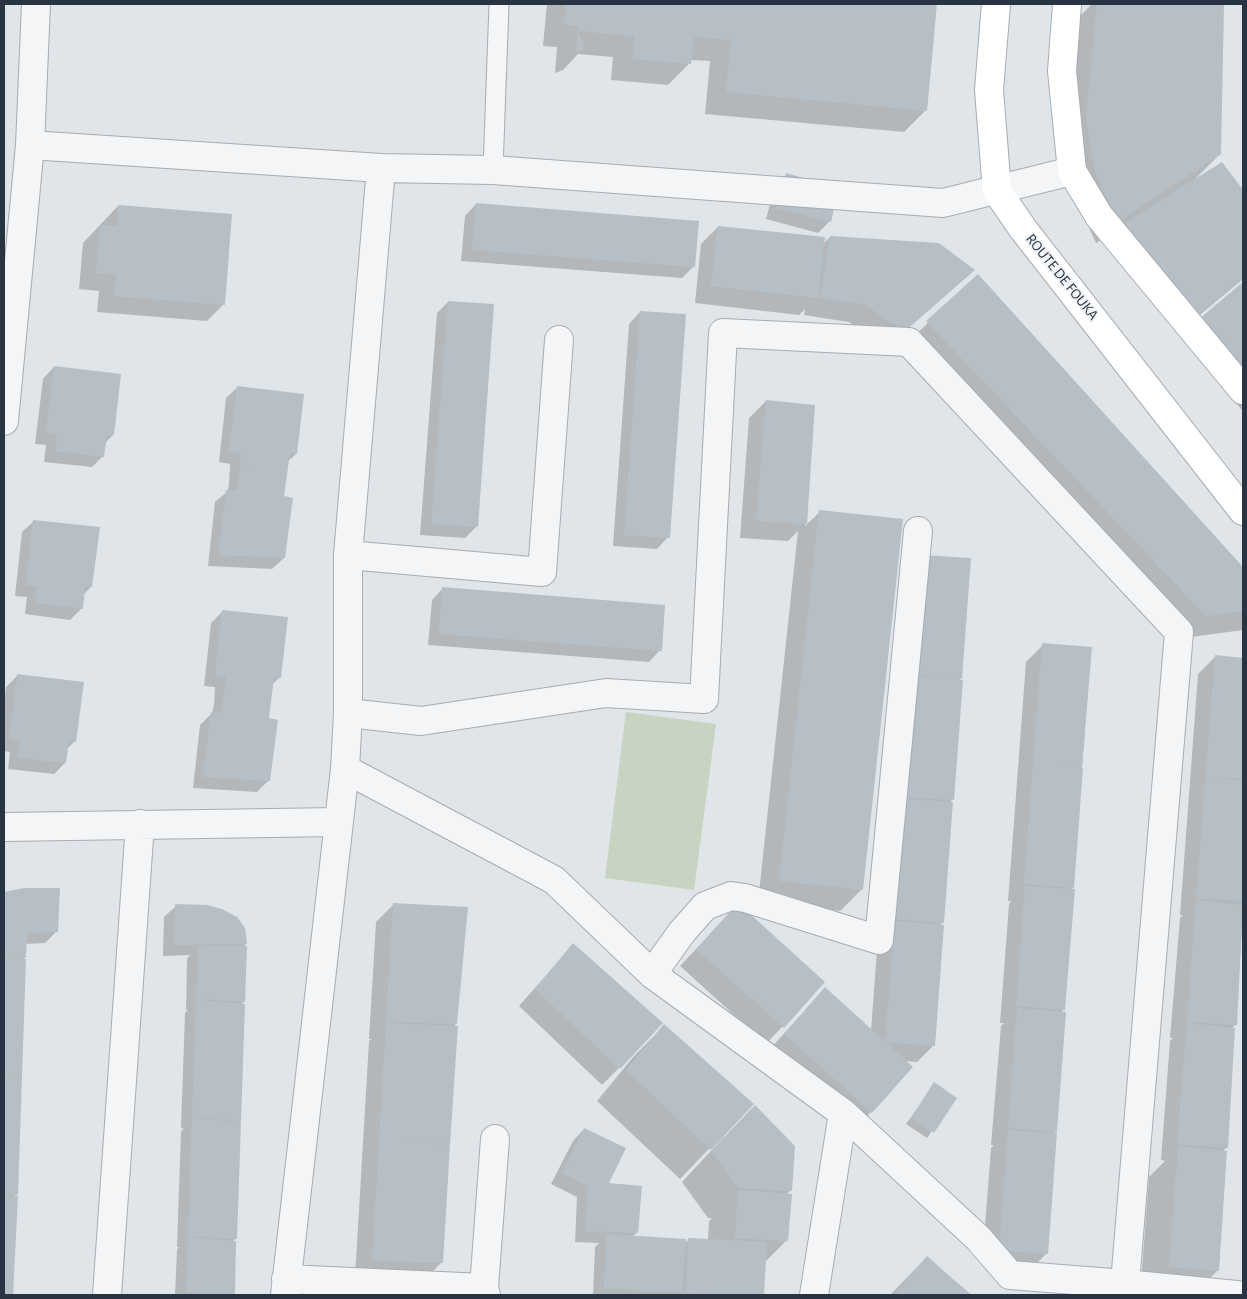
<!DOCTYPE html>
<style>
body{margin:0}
#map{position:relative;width:1247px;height:1299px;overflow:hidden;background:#e0e5e9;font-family:"Alegreya Sans",sans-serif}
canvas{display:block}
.frame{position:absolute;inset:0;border:5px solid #283441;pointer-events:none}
</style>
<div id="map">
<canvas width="1247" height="1299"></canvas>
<div class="frame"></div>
</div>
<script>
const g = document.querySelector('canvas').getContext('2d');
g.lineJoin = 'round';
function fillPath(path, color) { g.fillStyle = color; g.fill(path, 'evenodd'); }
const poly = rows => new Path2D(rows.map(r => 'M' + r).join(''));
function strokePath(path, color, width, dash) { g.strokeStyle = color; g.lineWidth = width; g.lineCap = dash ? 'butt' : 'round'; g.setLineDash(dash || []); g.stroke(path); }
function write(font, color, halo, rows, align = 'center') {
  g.font = font + ' "Alegreya Sans",sans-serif'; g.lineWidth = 4; g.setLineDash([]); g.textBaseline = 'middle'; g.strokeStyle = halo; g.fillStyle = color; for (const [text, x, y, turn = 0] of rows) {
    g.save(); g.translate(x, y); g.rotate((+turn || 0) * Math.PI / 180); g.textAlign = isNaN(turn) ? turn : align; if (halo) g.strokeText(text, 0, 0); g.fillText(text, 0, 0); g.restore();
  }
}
fillPath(poly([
 [626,712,716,724,694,890,605,878]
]), '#c8d3c1');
fillPath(poly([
 [547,4,935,4,926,110,904,132,705,114,710,61,691,60,690,63,668,85,611,80,613,57,578,54,563,70,555,73,557,47,543,46],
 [1092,4,1185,4,1223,6,1220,154,1194,180,1222,163,1243,192,1243,279,1178,333,1119,228,1096,243,1073,192,1076,20],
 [786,175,830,221,818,233,766,219,775,186],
 [476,204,693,267,682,278,461,261,465,216],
 [118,206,224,304,207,321,97,312,99,291,79,289,83,243],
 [718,227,822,245,830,237,973,270,886,348,849,322,804,315,805,309,799,315,695,303,701,244],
 [978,275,1243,569,1243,630,1184,638,906,344],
 [1243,283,1243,409,1242,410,1182,338],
 [448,302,476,527,465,538,420,535,437,313],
 [640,312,668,537,657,549,613,546,629,324],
 [54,367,113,435,105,443,103,456,92,467,44,462,46,445,35,444,43,379],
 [238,387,296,454,287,462,283,497,284,558,272,569,208,566,215,502,228,491,229,482,230,464,219,462,226,398],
 [766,401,813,406,805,526,820,512,862,889,840,911,758,902,798,531,788,541,740,538,749,418],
 [34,521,91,587,83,595,82,608,70,620,25,614,27,597,15,596,22,532],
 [905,573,961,678,958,681,952,800,949,803,943,922,939,926,934,1045,917,1062,905,1061,871,1112,854,1129,768,1051,825,989,871,1031],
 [443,588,660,650,649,662,428,645,432,600],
 [223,611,280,677,272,685,268,719,269,780,257,792,193,788,200,725,212,713,214,705,215,687,204,686,211,623],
 [1043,645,1091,648,1073,887,1070,890,1064,1009,1061,1013,1056,1131,1053,1134,1047,1253,1030,1270,982,1266,991,1148,994,1145,991,1145,1001,1026,1004,1023,1000,1023,1009,904,1011,901,1008,901,1026,662],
 [1215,657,1243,660,1243,903,1240,906,1243,907,1236,1024,1231,1029,1227,1147,1222,1152,1218,1270,1193,1295,1140,1295,1149,1177,1165,1161,1161,1160,1170,1041,1173,1038,1170,1038,1180,918,1183,915,1180,915,1198,674],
 [17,676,75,741,67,749,65,763,54,774,8,769,10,752,4,751,4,705,6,687],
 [24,890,57,931,45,943,25,944,25,957,22,960,12,1295,4,1295,4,893],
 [393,905,456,1024,453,1027,457,1027,442,1262,425,1279,355,1277,369,1041,372,1039,369,1039,376,922],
 [738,905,823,983,766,1044,680,966],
 [176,906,246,944,242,948,244,1001,241,1005,244,1005,235,1239,232,1242,235,1242,234,1295,175,1295,177,1250,179,1247,177,1247,181,1131,184,1129,181,1128,185,1013,188,1010,186,1010,187,959,190,955,163,956,164,917],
 [573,945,619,1068,602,1085,519,1006],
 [664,1026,752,1104,680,1179,597,1101,634,1056],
 [935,1084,955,1098,927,1138,906,1124],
 [584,1129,607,1184,637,1232,632,1237,684,1244,689,1239,708,1240,709,1221,712,1218,708,1218,682,1182,725,1136,790,1191,787,1194,787,1240,765,1262,763,1295,593,1295,595,1247,599,1243,575,1242,577,1197,551,1184,573,1141],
 [927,1257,970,1295,890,1295]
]), '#0003');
fillPath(poly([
 [566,4,937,4,927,111,726,92,731,40,694,37,691,64,632,59,635,36,578,31,586,48,576,52,579,26,564,25],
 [1097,4,1224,5,1221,154,1118,222,1094,170,1086,116],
 [1222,162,1243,190,1243,277,1195,317,1122,225],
 [786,173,839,188,831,222,776,208],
 [476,203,699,221,695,267,472,250],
 [118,205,232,214,225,305,114,296,116,274,96,273,100,225,117,226],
 [718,226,825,237,818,298,711,286],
 [830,236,939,243,975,270,904,332,866,305,820,298],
 [978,274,1243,567,1243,611,1206,616,926,321],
 [1243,282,1243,375,1198,320],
 [448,301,494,304,478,527,431,524],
 [640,311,686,314,670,538,624,535],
 [54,366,121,374,114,435,107,435,104,457,55,451,57,434,46,433],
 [237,386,304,394,297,454,290,453,284,496,293,498,285,558,218,555,226,490,237,490,240,471,252,472,239,470,241,453,229,451],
 [766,400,815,405,807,524,756,521],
 [819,510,903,519,863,890,779,881],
 [33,520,100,527,92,587,85,587,83,609,36,603,37,586,26,585],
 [922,555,971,558,962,679,913,675],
 [442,587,665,605,662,651,439,634],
 [222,610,288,617,281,678,274,677,269,718,278,720,270,781,203,777,211,712,222,713,224,693,226,676,215,675],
 [1042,643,1092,647,1082,767,1059,766,1083,768,1074,888,1024,884],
 [1215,655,1243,658,1243,779,1211,777,1243,781,1243,901,1196,898],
 [17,674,84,682,76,742,69,741,66,763,18,758,20,740,9,739],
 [913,676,963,680,954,800,904,797],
 [904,799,953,802,944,923,894,919],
 [1025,886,1075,889,1065,1010,1016,1006],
 [24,888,60,888,58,932,27,933,26,958,4,957,4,892],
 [1196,900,1243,905,1237,1025,1187,1022],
 [393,903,468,907,457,1024,386,1022],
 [738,903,825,982,784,1028,696,949],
 [175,904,207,905,222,909,237,917,245,928,247,944,174,945],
 [895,921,944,925,935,1046,885,1042],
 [573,943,663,1023,620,1069,535,989],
 [198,946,247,946,245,1002,196,999],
 [4,958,26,959,18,1195,4,1194,4,1076,18,1076,4,1075],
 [825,987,913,1067,872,1113,784,1034],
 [196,1000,245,1004,241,1121,192,1117],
 [1017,1008,1066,1012,1057,1132,1008,1128],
 [386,1023,458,1026,450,1144,394,1142,450,1145,443,1263,372,1261],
 [1187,1023,1235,1028,1228,1148,1177,1144],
 [664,1024,754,1104,711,1150,626,1070],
 [934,1082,957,1098,934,1133,911,1118],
 [755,1105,795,1146,792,1191,738,1188,711,1151],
 [192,1118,241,1122,237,1239,188,1236],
 [584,1128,626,1148,609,1183,642,1186,638,1233,585,1231,588,1186,562,1173],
 [1008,1130,1057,1133,1048,1254,999,1250],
 [1178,1146,1227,1151,1219,1271,1169,1267],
 [738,1190,792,1194,788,1241,735,1238],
 [4,1195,18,1196,13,1295,4,1295],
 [606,1234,686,1239,682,1292,604,1289],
 [188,1237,236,1241,235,1295,186,1293],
 [688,1238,767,1242,764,1295,686,1293],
 [927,1256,954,1280,972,1295,894,1295]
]), '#b7bfc6');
const lane = poly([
 [493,170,499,4]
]);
const street = poly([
 [30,145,381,168,493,170,943,203,1072,171],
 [4,421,30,145,36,4],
 [348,555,542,572,559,340],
 [348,713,421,721,606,693,704,699,723,333,909,342,1179,632,1124,1295],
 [345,769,554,880,652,974,843,1113,978,1238,1010,1275,1125,1284,1237,1295],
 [4,827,338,822],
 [652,974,682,932,705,906,731,896,745,898,879,940,918,531],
 [286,1279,484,1288,486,1295],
 [484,1288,495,1139],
 [107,1295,140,824],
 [285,1295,345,769,348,713,348,555,381,168],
 [814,1295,843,1113]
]);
const secondary = poly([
 [996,4,989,90,997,191,1023,229,1243,511],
 [1067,4,1062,71,1072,171,1099,216,1243,390]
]);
strokePath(lane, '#a5acb3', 21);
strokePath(street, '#a5acb3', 30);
strokePath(secondary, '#a5acb3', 30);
strokePath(lane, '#f3f5f7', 19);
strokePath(street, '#f3f5f7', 28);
strokePath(secondary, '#fff', 28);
write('15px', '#283441', '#eff3f7', [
 ["ROUTE DE FOUKA",1062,277,51]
]);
</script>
